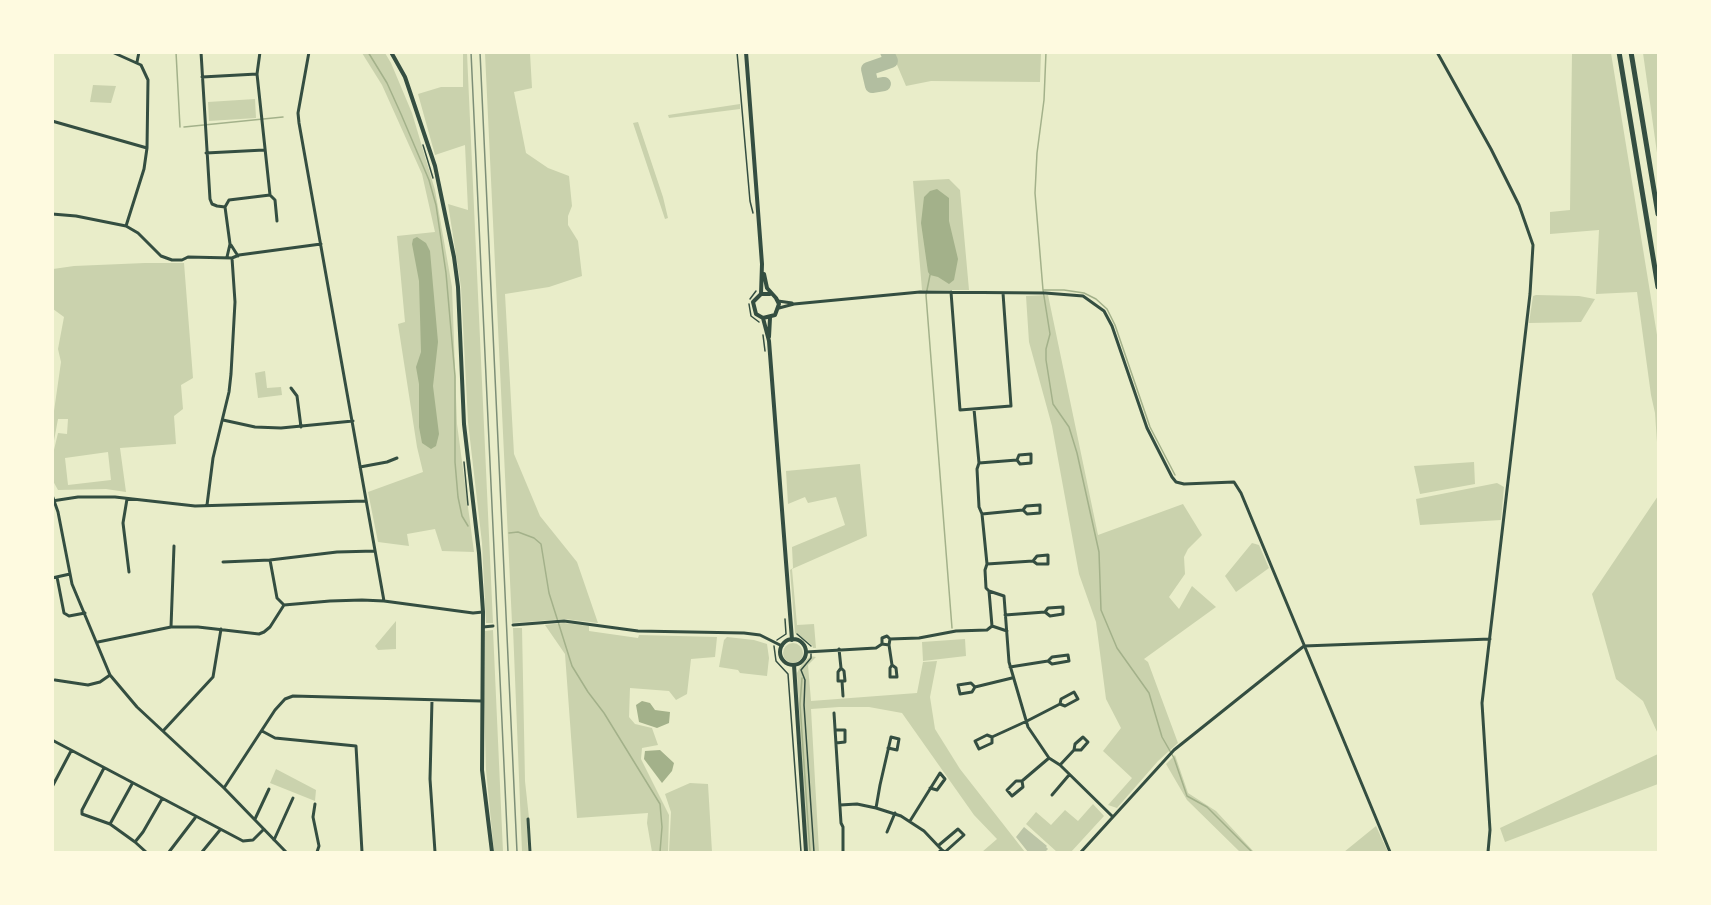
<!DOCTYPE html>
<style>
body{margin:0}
#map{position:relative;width:1711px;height:905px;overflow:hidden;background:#e9edc9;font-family:Manrope,sans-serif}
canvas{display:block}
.frame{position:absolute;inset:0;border:54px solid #fefae0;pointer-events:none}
</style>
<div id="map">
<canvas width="1711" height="905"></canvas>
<div class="frame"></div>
</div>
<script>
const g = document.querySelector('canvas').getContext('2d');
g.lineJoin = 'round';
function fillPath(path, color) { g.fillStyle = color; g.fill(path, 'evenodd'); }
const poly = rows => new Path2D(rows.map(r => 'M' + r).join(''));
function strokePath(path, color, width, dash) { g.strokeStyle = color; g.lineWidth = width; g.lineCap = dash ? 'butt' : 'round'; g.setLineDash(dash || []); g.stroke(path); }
fillPath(poly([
 [362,53,385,53,391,63,412,113,435,190,452,287,457,424,474,552,442,551,435,529,407,534,409,546,378,542,368,492,423,472,417,447,398,324,405,322,397,236,435,232,422,174,382,85],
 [463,53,467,53,469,98,493,623,486,623,482,543,468,422,461,287,448,204,468,210,465,145,435,155,418,94,441,87,463,87],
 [485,53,530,53,532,88,514,92,526,153,548,168,569,176,572,206,568,216,568,225,578,241,582,276,549,287,505,294,514,454,540,516,577,562,598,623,565,619,512,623],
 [892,53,1041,53,1040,82,931,81,906,86],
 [1572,53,1611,53,1658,341,1658,457,1655,413,1651,395,1637,292,1596,294,1599,230,1550,234,1550,212,1570,210],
 [1643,53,1658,53,1658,160],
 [93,85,116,86,111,103,90,102],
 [255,99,256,118,209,121,208,102],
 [740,104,740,109,669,118,668,115],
 [638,122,663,197,668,218,665,219,633,123],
 [949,179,960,190,969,290,922,290,913,181],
 [145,263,184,263,193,378,181,385,183,409,174,416,176,444,120,448,126,492,106,489,58,490,53,481,53,454,58,433,67,434,68,419,58,419,53,446,53,418,61,362,58,349,64,317,53,309,53,269,74,266],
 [108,452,111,480,68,485,65,458],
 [1048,295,1098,535,1183,504,1202,535,1188,549,1184,557,1185,574,1169,597,1179,609,1192,586,1216,607,1144,659,1148,662,1178,743,1158,761,1117,808,1108,805,1132,778,1103,751,1121,728,1106,699,1096,622,1079,574,1052,426,1029,342,1026,296],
 [1536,295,1579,296,1595,299,1581,322,1529,323,1533,296],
 [265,371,267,388,281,387,282,395,258,398,255,373],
 [1474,462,1475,484,1420,494,1414,466],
 [860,464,867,536,792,569,797,625,814,624,816,648,813,648,812,645,795,633,790,570,793,568,792,547,845,525,836,497,808,503,805,497,788,504,786,471],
 [1497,483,1504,487,1501,520,1420,525,1416,499],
 [1658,496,1658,734,1643,701,1616,679,1592,594],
 [1252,543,1259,545,1269,568,1236,592,1225,576],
 [396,621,396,649,378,650,375,646],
 [564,623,589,626,589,631,638,638,639,635,717,637,715,657,691,659,687,694,676,700,669,691,630,688,629,717,635,724,652,728,658,745,642,748,641,759,669,815,668,852,652,852,647,823,648,813,577,818,565,654,545,625],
 [513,628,522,628,525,781,529,818,527,820,528,852,522,852],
 [493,630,503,852,494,852,486,770,484,701,485,631],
 [727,637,754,640,767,644,769,658,767,676,740,673,738,670,719,667,724,640],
 [965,639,966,656,923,661,922,642],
 '783 653a10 10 0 1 1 20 0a10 10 0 1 1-20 0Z',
 [810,656,816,657,808,665,811,701,917,693,923,662,937,661,930,697,935,729,960,769,1025,852,982,852,997,839,974,815,902,713,869,707,839,707,811,709,819,852,807,852,797,673,800,667],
 [1658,754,1658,784,1505,842,1500,828],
 [1175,755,1188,793,1216,811,1254,852,1240,852,1187,800,1166,764],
 [276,769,316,790,315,801,270,783],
 [690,783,708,784,712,852,669,852,671,812,665,794],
 [1093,804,1104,816,1071,852,1057,852,1026,824,1036,812,1051,825,1065,810,1078,821],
 [1376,826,1388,852,1344,852]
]), '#cad2ad');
fillPath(poly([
 [937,189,949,198,949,221,958,259,954,280,949,284,938,277,930,275,928,272,921,223,924,197,930,191],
 [417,237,426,243,430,251,438,342,433,386,439,434,436,446,431,449,422,443,419,427,419,384,416,367,421,352,419,281,412,244,413,239],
 [642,701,650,703,655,710,670,712,669,723,657,728,639,722,636,705],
 [660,750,674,763,672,771,662,783,644,759,645,751]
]), '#a3b18a');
strokePath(poly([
 [176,52,180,127],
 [368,52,387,83,401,114,429,180,436,205,446,273,455,376,455,462,458,497,462,516,468,526],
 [1046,52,1044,100,1037,153,1035,193,1043,290,1050,334,1046,349,1046,360,1053,404,1069,427,1077,453,1099,552,1101,610,1117,648,1149,693,1162,737,1174,758,1187,796,1207,807,1252,852],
 [184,127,283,117],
 [930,275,926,295,952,628],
 [1044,290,1064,290,1084,293,1096,299,1107,309,1115,325,1150,427,1175,475],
 [509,533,518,532,534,538,541,544,549,593,572,666,588,692,604,713,660,804,662,827,660,852],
 [802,678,800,704,810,852]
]), '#a3b18a', 1.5);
strokePath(poly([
 [884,84,872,86,868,69,891,61,887,52]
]), '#b2bea0', 14);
fillPath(poly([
 [1024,827,1047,846,1046,847,1048,849,1045,852,1028,852,1016,837]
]), '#bcc5a7');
strokePath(poly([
 [737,52,750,201,753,213],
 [423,145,433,178],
 [750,299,756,291],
 [749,304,751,316,759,322],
 [763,335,765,351],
 [464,462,468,505],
 [785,619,786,634],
 [797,634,811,646],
 [777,640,786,634],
 [774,646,776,661,788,674,801,852],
 [811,654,811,658,801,670,805,680,804,705,814,852]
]), '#344e41', 1.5);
strokePath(poly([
 [112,52,141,65,148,80,147,148,144,169,126,226],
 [201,52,210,199,212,204,217,206,225,207],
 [260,52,257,74,270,195],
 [309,52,298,113,299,123,384,601],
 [1437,52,1491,149,1519,205,1533,245,1530,294,1482,703,1490,830,1488,852],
 [137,62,139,52],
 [202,77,257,74],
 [52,121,147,148],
 [206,153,264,150],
 [270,195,275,200,277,221],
 [225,207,230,244,227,257],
 [225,207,229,200,270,195],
 [52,214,76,216,126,226,138,233,161,256,172,260,182,260,188,257,232,258,239,255,321,244],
 [231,245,238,256],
 [951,292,960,410,1011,406,1003,293],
 [778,301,792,303],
 [779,308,794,304,920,292,1045,293,1083,296,1104,311,1112,326,1147,428,1172,477,1176,482,1184,484,1234,482,1241,493,1390,852],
 [291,388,297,396,301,427],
 [974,409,979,463,977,469,979,507,982,514,987,564,985,570,986,588,989,591,992,626],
 [223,420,255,427,281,428,353,421],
 [979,463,1017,460,1019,455,1031,454,1031,463,1020,464,1017,460],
 [360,467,387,462,397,458],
 [52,495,58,512,72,584,110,675,137,707,224,788,286,852],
 [127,499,123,523,129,572],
 [52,501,78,497,115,497,195,506,365,501],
 [207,505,213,458,229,392,231,374,235,302,232,258],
 [982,514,1023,510,1026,506,1040,505,1040,513,1027,514,1023,510],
 [223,562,270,560,337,552,375,551],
 [987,564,1033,561,1037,564,1048,564,1048,555,1037,556,1033,561],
 [57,577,64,613,69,616,85,613],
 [52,578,70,574],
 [989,591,1004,596,1009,662,1028,727,1049,758,1060,765,1113,817],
 [284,605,330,601,362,600,384,601,473,613,483,612],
 [1005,615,1045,612,1048,608,1063,607,1063,614,1050,616,1045,612],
 [513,625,564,621,638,631,744,633,760,635,782,646],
 [171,627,174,546],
 [483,627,493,626],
 [890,639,889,645,882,644,882,638,887,636,890,639,919,638,956,631,987,630,992,626,1007,631],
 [98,642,171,627,198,627,259,634,264,632,270,627,284,605,277,598,270,560],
 [889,645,892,665,890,668,890,677,897,677,896,668,892,665],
 [839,649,841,668,838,672,838,681,842,681,843,696],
 [806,652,876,648,882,644],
 [1010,667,1048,661,1052,657,1068,655,1069,661,1052,664,1048,661],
 [841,668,844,671,845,681,842,681],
 [55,680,88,685,100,682,110,675],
 [975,687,972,692,960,694,958,685,971,683,975,687,1012,678],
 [432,700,430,779,435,852],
 [834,713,841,823,843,827,843,852],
 [835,730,845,730,845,742,836,743],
 [163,731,213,677,221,629],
 [262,731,275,738,356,746,362,852],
 [992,737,992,743,979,749,975,741,987,735,992,737,1027,721,1060,704,1061,699,1074,692,1078,699,1065,706,1060,704],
 [52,740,243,841,253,840,264,829],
 [1060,765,1074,750,1075,744,1083,737,1088,742,1081,750,1074,750],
 [104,768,82,810,82,814,110,824,135,842,146,852],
 [1022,781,1023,787,1012,796,1007,790,1016,781,1022,781,1049,758],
 [52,787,71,751],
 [224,788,275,710,285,699,293,696,481,701],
 [1052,795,1069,775],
 [315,804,313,817,319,846,317,852],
 [840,805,857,804,876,808,901,816,924,831,942,850],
 [876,808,880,785,891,737,899,739,897,750,888,748],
 [255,819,269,789],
 [528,819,530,852],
 [910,821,940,773,945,779,937,790,930,788],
 [110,824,132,784],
 [887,832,895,813],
 [274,840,293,798],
 [135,842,143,832,162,799],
 [169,852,195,818],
 [202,852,220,830],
 [939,852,942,850,945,852,964,835,958,829,939,845],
 [1081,852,1174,750,1304,646,1490,639]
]), '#344e41', 3);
strokePath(poly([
 [391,52,405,77,435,166,454,257,458,287,464,424,479,553,483,612,482,770,492,852],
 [746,52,762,264,761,294],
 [764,274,767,288,776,298,779,304,775,315,763,318,756,314,753,302,761,294,770,294],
 [763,318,769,341,792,640],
 [769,337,770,318],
 '780 652a13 13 0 1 1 26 0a13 13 0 1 1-26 0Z',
 [794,665,806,852]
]), '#344e41', 4);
strokePath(poly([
 [1619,52,1658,287],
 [1631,52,1658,214]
]), '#344e41', 5);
strokePath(poly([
 [471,52,508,852],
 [480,52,517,852]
]), '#7c8e77', 1.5);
</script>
